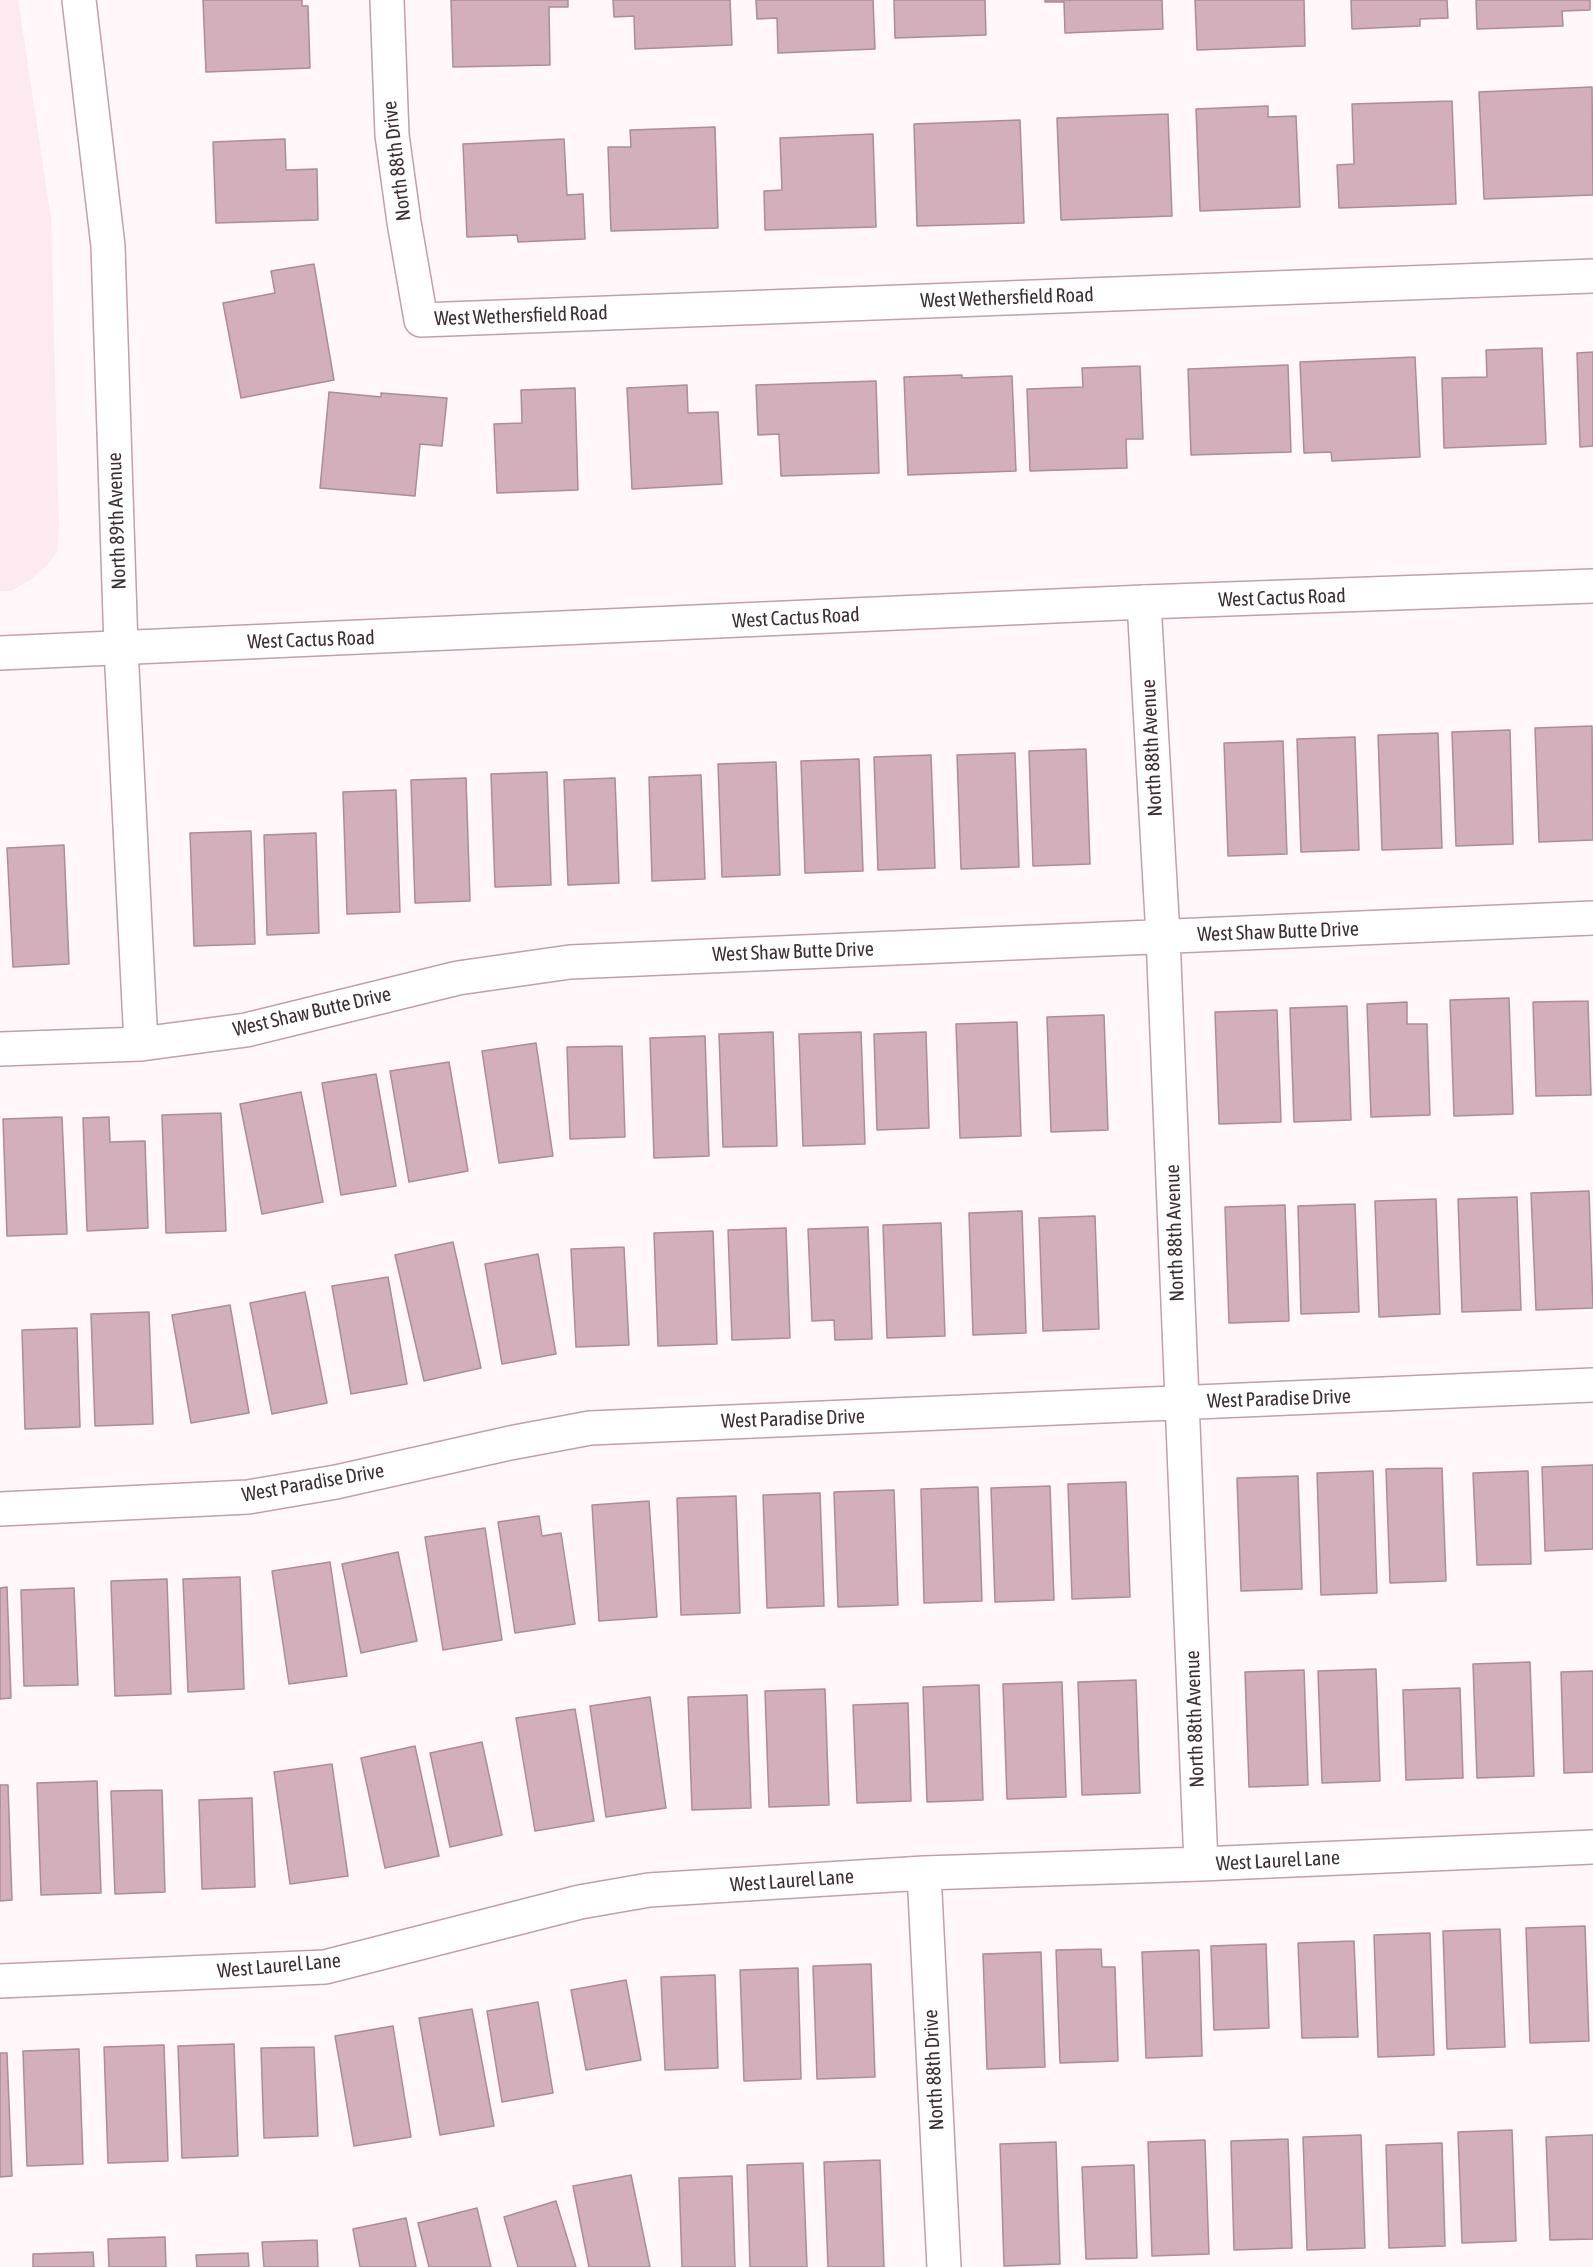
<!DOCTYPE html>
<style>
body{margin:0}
canvas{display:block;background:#fff7fa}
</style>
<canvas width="1593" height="2267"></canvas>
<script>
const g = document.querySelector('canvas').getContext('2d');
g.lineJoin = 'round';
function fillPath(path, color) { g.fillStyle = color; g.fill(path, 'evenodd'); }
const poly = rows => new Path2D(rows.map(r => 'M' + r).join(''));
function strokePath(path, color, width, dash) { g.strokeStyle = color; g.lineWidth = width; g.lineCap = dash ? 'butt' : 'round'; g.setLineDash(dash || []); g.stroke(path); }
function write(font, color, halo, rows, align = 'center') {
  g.font = font + ' "Asap Condensed",sans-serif'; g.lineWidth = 4.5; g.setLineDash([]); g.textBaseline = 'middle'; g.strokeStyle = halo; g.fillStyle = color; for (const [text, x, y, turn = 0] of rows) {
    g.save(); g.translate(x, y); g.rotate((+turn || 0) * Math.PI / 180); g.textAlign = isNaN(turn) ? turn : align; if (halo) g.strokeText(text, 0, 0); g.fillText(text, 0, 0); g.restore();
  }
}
fillPath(poly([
 [0,0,18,0,51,218,59,528,57,552,48,564,30,580,11,591,0,591]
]), '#fceaf0');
const building = poly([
 [203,0,302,0,302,6,308,6,310,68,206,72,203,0],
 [451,0,568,0,568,7,549,7,550,65,453,67,451,0],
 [613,0,730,0,732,45,635,49,634,16,614,17,613,0],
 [756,0,873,0,875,49,778,53,777,18,757,19,756,0],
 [894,0,985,0,986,35,895,38,894,0],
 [1045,0,1162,0,1163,29,1065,33,1064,2,1045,2,1045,0],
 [1195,0,1304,0,1305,46,1197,50,1195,0],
 [1351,0,1447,0,1448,18,1420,19,1420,26,1352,29,1351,0],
 [1476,0,1590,0,1590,10,1562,11,1563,26,1477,29,1476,0],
 [1592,87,1593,195,1484,199,1479,92,1592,87],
 [1452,101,1456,204,1339,208,1337,165,1354,164,1352,104,1452,101],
 [1268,106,1268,117,1296,116,1300,207,1200,211,1196,109,1268,106],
 [1168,114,1172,216,1061,220,1057,118,1168,114],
 [1020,120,1024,223,917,226,914,124,1020,120],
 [715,127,718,228,611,231,608,147,631,147,630,130,715,127],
 [873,134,876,227,765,230,764,191,782,190,780,138,873,134],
 [285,139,286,170,317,169,318,220,216,223,213,142,285,139],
 [564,139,567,195,583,194,585,239,518,242,517,235,467,237,463,144,564,139],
 [314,264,334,380,241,398,223,303,275,293,271,271,314,264],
 [1542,348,1546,444,1444,448,1442,378,1487,377,1486,350,1542,348],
 [1593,352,1593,446,1580,447,1577,353,1593,352],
 [1415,357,1420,457,1332,461,1331,452,1304,453,1300,362,1415,357],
 [1288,365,1291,452,1191,455,1188,369,1288,365],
 [1140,366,1143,439,1126,439,1127,468,1030,471,1027,389,1083,387,1082,368,1140,366],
 [962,375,962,378,1012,376,1016,471,908,475,904,377,962,375],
 [876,381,879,473,781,476,779,434,758,435,756,385,876,381],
 [687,385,688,413,718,412,722,484,632,489,627,388,687,385],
 [575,388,578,490,497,493,494,424,522,423,521,390,575,388],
 [329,392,381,397,381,393,447,398,442,446,420,444,415,496,320,488,329,392],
 [1592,726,1593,840,1539,842,1535,728,1592,726],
 [1510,730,1513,844,1456,846,1452,732,1510,730],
 [1438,733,1442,848,1382,850,1378,735,1438,733],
 [1355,737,1359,850,1301,852,1297,739,1355,737],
 [1283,741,1287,854,1228,856,1224,743,1283,741],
 [1086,749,1090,864,1033,866,1029,751,1086,749],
 [1015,753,1019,867,961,869,957,755,1015,753],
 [931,755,935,868,878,870,874,757,931,755],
 [859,759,863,871,805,873,801,761,859,759],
 [776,762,780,875,722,877,718,764,776,762],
 [547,772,551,885,495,887,491,774,547,772],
 [701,775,705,879,652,881,649,777,701,775],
 [466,778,470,901,415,903,411,780,466,778],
 [615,778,619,883,568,885,564,780,615,778],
 [396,790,400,912,347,914,343,792,396,790],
 [251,831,255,944,194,946,190,833,251,831],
 [316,833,319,933,267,935,264,835,316,833],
 [64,845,69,964,13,967,7,848,64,845],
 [1509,998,1513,1114,1454,1116,1450,1000,1509,998],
 [1588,1001,1591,1095,1536,1096,1533,1002,1588,1001],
 [1407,1002,1407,1024,1427,1024,1430,1115,1371,1117,1367,1004,1407,1002],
 [1347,1006,1351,1120,1294,1122,1290,1008,1347,1006],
 [1277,1010,1281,1122,1219,1124,1215,1012,1277,1010],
 [1104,1015,1108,1130,1051,1132,1047,1017,1104,1015],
 [1017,1022,1021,1136,960,1138,956,1024,1017,1022],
 [773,1032,777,1146,723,1147,719,1034,773,1032],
 [861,1032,865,1144,803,1146,799,1034,861,1032],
 [926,1032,929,1128,877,1130,874,1034,926,1032],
 [705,1036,709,1156,654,1158,650,1038,705,1036],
 [536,1043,553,1156,499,1163,482,1051,536,1043],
 [622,1046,625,1137,570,1139,567,1047,622,1046],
 [449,1062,468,1171,409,1182,390,1071,449,1062],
 [376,1074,396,1186,341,1195,322,1083,376,1074],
 [301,1092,323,1202,262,1214,240,1104,301,1092],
 [221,1113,226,1231,166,1233,162,1115,221,1113],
 [62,1117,67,1234,7,1236,3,1119,62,1117],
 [109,1117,110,1142,145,1141,148,1228,87,1231,83,1118,109,1117],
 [1589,1191,1593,1308,1536,1310,1531,1193,1589,1191],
 [1517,1197,1521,1310,1462,1312,1458,1199,1517,1197],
 [1436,1199,1440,1314,1379,1317,1375,1201,1436,1199],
 [1355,1204,1359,1312,1301,1314,1298,1206,1355,1204],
 [1285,1205,1289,1321,1229,1323,1225,1207,1285,1205],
 [1022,1211,1026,1333,973,1335,969,1213,1022,1211],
 [1095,1216,1099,1329,1043,1331,1039,1218,1095,1216],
 [941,1223,945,1336,887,1338,883,1225,941,1223],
 [868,1227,872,1339,835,1340,834,1320,812,1321,808,1229,868,1227],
 [786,1228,790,1338,732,1340,728,1230,786,1228],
 [713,1231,717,1344,658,1346,654,1233,713,1231],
 [453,1242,481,1368,424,1381,395,1255,453,1242],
 [624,1247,629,1345,576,1347,571,1249,624,1247],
 [538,1254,556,1354,502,1364,485,1264,538,1254],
 [388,1277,407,1384,351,1394,332,1286,388,1277],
 [305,1292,327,1403,272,1414,250,1303,305,1292],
 [230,1305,249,1413,191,1423,172,1315,230,1305],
 [149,1312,153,1424,95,1426,91,1314,149,1312],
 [77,1328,80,1427,25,1429,22,1330,77,1328],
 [1593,1465,1593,1549,1545,1551,1542,1467,1593,1465],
 [1442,1468,1446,1581,1390,1583,1386,1469,1442,1468],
 [1373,1471,1377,1593,1321,1595,1317,1473,1373,1471],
 [1528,1471,1531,1564,1477,1565,1473,1473,1528,1471],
 [1298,1476,1302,1589,1241,1591,1237,1478,1298,1476],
 [1126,1482,1130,1597,1072,1599,1068,1484,1126,1482],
 [1050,1486,1054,1600,995,1602,991,1488,1050,1486],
 [978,1487,982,1601,924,1603,921,1489,978,1487],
 [894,1490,898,1605,838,1607,834,1492,894,1490],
 [820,1493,824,1606,767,1608,763,1495,820,1493],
 [736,1496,740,1613,681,1615,677,1498,736,1496],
 [649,1501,657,1617,599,1621,592,1505,649,1501],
 [539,1516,542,1536,561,1533,575,1624,515,1633,498,1522,539,1516],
 [485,1528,502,1640,443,1650,425,1537,485,1528],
 [398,1552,417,1641,361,1653,342,1564,398,1552],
 [330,1562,347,1676,289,1684,272,1571,330,1562],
 [240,1577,244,1689,188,1692,183,1579,240,1577],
 [167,1579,171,1694,115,1696,111,1581,167,1579],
 [7,1587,11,1698,0,1699,0,1588,7,1587],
 [74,1588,78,1685,24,1686,21,1590,74,1588],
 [1530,1662,1534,1776,1477,1778,1473,1664,1530,1662],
 [1376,1669,1380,1781,1322,1783,1318,1671,1376,1669],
 [1304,1670,1308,1785,1249,1787,1245,1672,1304,1670],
 [1593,1671,1593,1772,1564,1773,1561,1672,1593,1671],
 [1136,1680,1140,1793,1082,1795,1078,1682,1136,1680],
 [1062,1682,1066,1797,1007,1799,1003,1684,1062,1682],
 [979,1685,983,1800,927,1802,923,1687,979,1685],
 [1460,1688,1463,1778,1406,1780,1403,1690,1460,1688],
 [825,1689,829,1805,769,1807,765,1691,825,1689],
 [747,1695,751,1808,692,1810,688,1697,747,1695],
 [650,1697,666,1808,606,1817,590,1706,650,1697],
 [908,1703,911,1801,857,1803,853,1705,908,1703],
 [575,1709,594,1821,535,1831,516,1718,575,1709],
 [482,1742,502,1835,450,1847,430,1753,482,1742],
 [415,1746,439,1856,385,1868,361,1758,415,1746],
 [332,1764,348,1876,290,1884,274,1772,332,1764],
 [97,1781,101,1893,41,1895,37,1783,97,1781],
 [0,1785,8,1785,12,1900,0,1901,0,1785],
 [162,1790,165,1892,115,1894,111,1791,162,1790],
 [252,1798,255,1887,202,1889,199,1800,252,1798],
 [1585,1926,1589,2041,1530,2043,1526,1928,1585,1926],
 [1500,1929,1505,2047,1447,2049,1443,1931,1500,1929],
 [1430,1933,1434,2055,1378,2057,1374,1935,1430,1933],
 [1354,1941,1358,2037,1302,2038,1298,1943,1354,1941],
 [1266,1944,1269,2028,1214,2030,1211,1946,1266,1944],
 [1101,1949,1102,1967,1115,1967,1118,2061,1060,2063,1056,1950,1101,1949],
 [1199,1950,1202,2056,1146,2058,1142,1952,1199,1950],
 [1041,1952,1045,2067,987,2069,983,1954,1041,1952],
 [871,1964,875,2077,817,2079,813,1966,871,1964],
 [798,1968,801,2079,744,2081,740,1970,798,1968],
 [715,1975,718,2068,665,2070,661,1977,715,1975],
 [626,1980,641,2060,586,2070,571,1990,626,1980],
 [538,2002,553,2093,502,2102,487,2011,538,2002],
 [472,2009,494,2126,440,2135,419,2018,472,2009],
 [393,2026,411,2137,354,2146,335,2036,393,2026],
 [234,2044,238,2156,182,2158,178,2046,234,2044],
 [164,2045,168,2161,108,2163,104,2047,164,2045],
 [314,2047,318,2136,264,2138,261,2048,314,2047],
 [79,2049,83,2164,27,2166,23,2051,79,2049],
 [0,2053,7,2053,12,2176,0,2177,0,2053],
 [1512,2130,1516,2241,1462,2243,1458,2132,1512,2130],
 [1361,2135,1365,2248,1307,2250,1303,2137,1361,2135],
 [1593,2135,1593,2239,1550,2240,1546,2137,1593,2135],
 [1288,2139,1292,2248,1234,2250,1231,2141,1288,2139],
 [1205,2140,1209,2254,1152,2256,1148,2142,1205,2140],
 [1056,2142,1060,2264,1004,2266,1000,2144,1056,2142],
 [1442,2143,1445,2246,1389,2248,1386,2145,1442,2143],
 [880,2160,884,2267,828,2267,824,2162,880,2160],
 [803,2163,807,2267,750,2267,747,2165,803,2163],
 [1134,2165,1137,2258,1086,2259,1082,2167,1134,2165],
 [631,2175,650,2267,589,2267,573,2186,631,2175],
 [732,2176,735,2267,682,2267,679,2178,732,2176],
 [556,2201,576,2267,518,2267,504,2217,556,2201],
 [477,2208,491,2267,429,2267,418,2223,477,2208],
 [406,2218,416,2267,360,2267,353,2229,406,2218],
 [165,2237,166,2267,109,2267,108,2239,165,2237],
 [317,2240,318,2267,264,2267,262,2242,317,2240],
 [93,2252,94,2267,33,2267,33,2254,93,2252],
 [248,2253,249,2267,197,2267,196,2255,248,2253]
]);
fillPath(building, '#d3afbc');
strokePath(building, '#ad8b97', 1.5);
const minor = poly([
 [79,0,108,246,121,648,141,1044],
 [387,0,392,135,404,222,421,320,1593,276],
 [1144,602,1163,936,1201,1864],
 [0,1049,141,1044,246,1030,458,978,570,962,1593,918],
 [0,1509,248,1497,336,1482,510,1443,590,1428,1593,1385],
 [924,1873,944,2267],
 [0,1981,325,1967,580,1902,649,1890,924,1873,1201,1864,1593,1847]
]);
const major = poly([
 [0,653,1144,602,1593,586]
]);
strokePath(minor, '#c29fab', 36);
strokePath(major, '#c29fab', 36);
strokePath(minor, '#fff', 33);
strokePath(major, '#fff', 33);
write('20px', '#3d2f34', '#fff', [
 ["North 88th Drive",397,161,-97],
 ["West Wethersfield Road",1007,298,-2],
 ["West Wethersfield Road",521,316,-2],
 ["North 89th Avenue",117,521,-92],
 ["West Cactus Road",1282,598,-2],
 ["West Cactus Road",796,618,-3],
 ["West Cactus Road",311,640,-2],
 ["North 88th Avenue",1152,748,-93],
 ["West Shaw Butte Drive",1278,932,-2],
 ["West Shaw Butte Drive",793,952,-2],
 ["West Shaw Butte Drive",312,1012,-13],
 ["North 88th Avenue",1175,1233,-92],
 ["West Paradise Drive",1279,1399,-2],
 ["West Paradise Drive",793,1419,-2],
 ["West Paradise Drive",313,1483,-10],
 ["North 88th Avenue",1195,1719,-92],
 ["West Laurel Lane",1278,1861,-3],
 ["West Laurel Lane",792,1881,-4],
 ["West Laurel Lane",279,1966,-5],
 ["North 88th Drive",934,2070,-93]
]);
</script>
